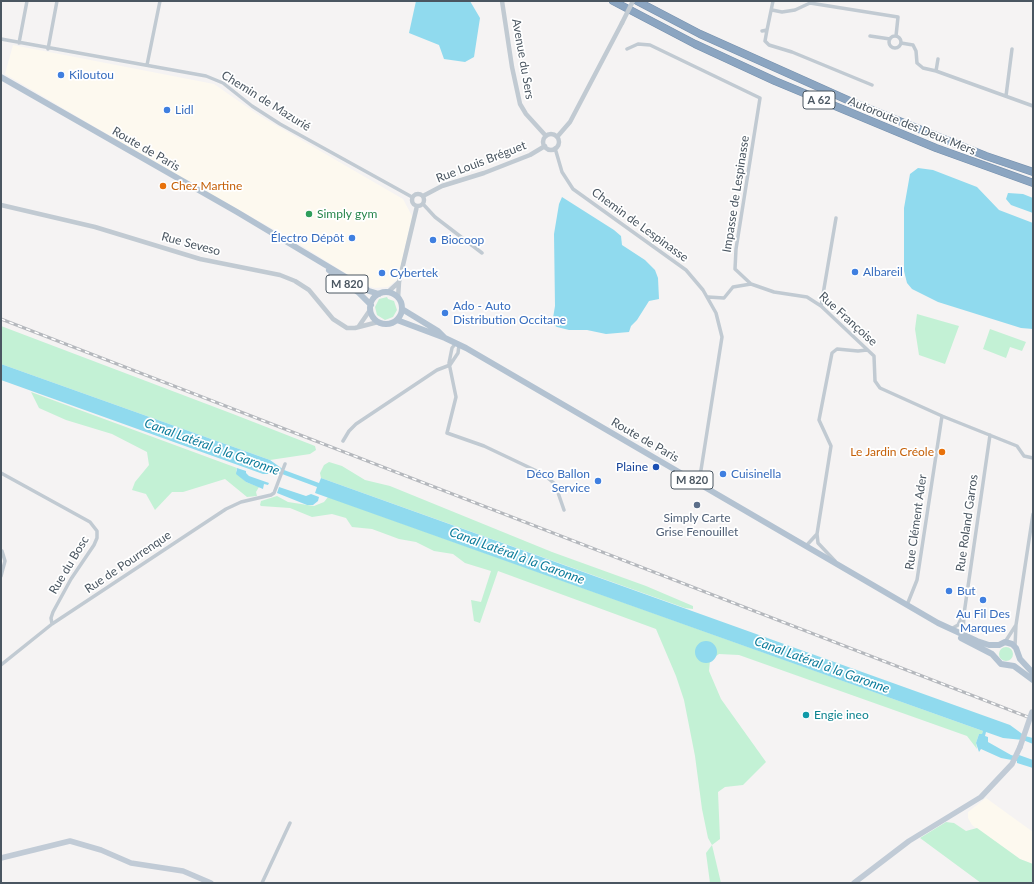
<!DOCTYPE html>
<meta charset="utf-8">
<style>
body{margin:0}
#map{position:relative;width:1034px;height:884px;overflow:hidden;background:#f5f3f3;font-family:Lato,sans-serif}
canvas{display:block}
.frame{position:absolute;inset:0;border:2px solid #4a5661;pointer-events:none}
</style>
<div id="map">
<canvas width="1034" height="884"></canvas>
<div class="frame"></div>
</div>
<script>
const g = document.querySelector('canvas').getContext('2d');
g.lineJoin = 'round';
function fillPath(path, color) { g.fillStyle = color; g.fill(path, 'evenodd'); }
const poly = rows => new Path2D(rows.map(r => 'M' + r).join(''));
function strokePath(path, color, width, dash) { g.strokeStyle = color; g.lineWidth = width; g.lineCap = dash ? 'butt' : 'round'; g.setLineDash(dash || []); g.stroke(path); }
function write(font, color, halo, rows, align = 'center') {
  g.font = font + ' Lato,sans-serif'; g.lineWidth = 3.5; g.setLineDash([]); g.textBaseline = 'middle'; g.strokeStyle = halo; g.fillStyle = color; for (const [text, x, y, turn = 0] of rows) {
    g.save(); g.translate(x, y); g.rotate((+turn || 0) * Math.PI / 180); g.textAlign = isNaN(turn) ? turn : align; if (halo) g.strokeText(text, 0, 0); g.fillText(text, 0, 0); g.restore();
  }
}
fillPath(poly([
 [13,45,214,84,260,116,403,199,412,216,398,279,388,287,374,288,363,284,291,239,175,174,5,74],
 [986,798,1033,832,1033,864,1020,859,972,825,968,818,968,812]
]), '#fdf9ef');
fillPath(poly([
 [387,297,388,299,394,301,397,310,393,317,385,320,377,315,375,307,379,299],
 [917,314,959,326,945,364,919,355,915,329],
 [1,326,233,414,315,446,316,450,310,454,270,460,1,364],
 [990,329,1026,342,1022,351,1010,347,1006,358,983,349],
 [31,392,237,468,236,471,246,482,259,487,256,492,257,496,247,497,225,479,183,492,172,492,155,510,146,494,132,490,135,482,149,465,147,452,112,434,66,420,39,408],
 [329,462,342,466,365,480,390,486,552,552,646,586,693,606,693,609,685,608,321,478,320,473,324,465],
 [277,496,288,502,314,506,324,502,328,497,983,731,982,735,979,734,976,743,977,749,967,736,739,655,719,654,710,660,709,671,721,699,766,762,743,785,725,787,718,792,720,839,712,845,721,883,710,883,706,853,712,845,708,838,702,809,695,756,684,700,676,676,656,629,498,571,480,623,474,621,471,600,481,602,491,571,465,563,453,554,434,551,416,542,399,539,372,529,352,527,346,518,332,514,312,517,290,508,261,506,260,505,261,501],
 '999 654a7 7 0 1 1 14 0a7 7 0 1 1-14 0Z',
 [946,822,954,823,966,831,977,828,1020,859,1033,864,1033,883,981,883,920,838]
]), '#c3f1d5');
fillPath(poly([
 [416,1,470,1,480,18,474,57,465,62,444,59,439,45,409,33],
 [918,168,933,170,977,187,999,210,1033,223,1033,329,1021,328,938,302,912,289,907,283,904,271,904,208,910,174],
 [1008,193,1023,194,1033,198,1033,213,1011,205,1006,199],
 [562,197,614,230,621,236,622,245,645,260,655,270,658,278,659,299,649,301,637,320,631,326,629,332,606,334,587,330,569,330,557,327,552,324,555,306,554,234,559,204],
 [1,364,270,460,284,470,319,483,321,478,1010,725,1025,736,1033,738,1033,744,1023,740,1003,738,986,732,985,736,988,737,988,742,1011,755,1018,757,1019,755,1033,760,1033,768,1017,763,1017,761,1001,758,981,749,979,752,976,743,979,734,982,734,983,731,315,493,317,487,282,474,263,474,1,380],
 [237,468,246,471,246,473,249,476,269,483,268,485,264,484,263,489,246,482,236,474],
 [279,487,306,496,311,494,319,497,318,501,313,505,307,505,277,493],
 '695 652a11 11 0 1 1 22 0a11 11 0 1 1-22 0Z'
]), '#90daee');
const motorway = poly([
 [613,1,695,44,775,81,936,148,1033,183],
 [637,1,700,34,852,102,986,156,1033,172]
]);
strokePath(motorway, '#7690ad', 8);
strokePath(poly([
 [772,10,782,12,795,10,810,3,898,17,896,36],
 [767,30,765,41,769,45,792,52,872,85],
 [762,31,767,30,773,1],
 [870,36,890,39],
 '889 42a6 6 0 1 1 12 0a6 6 0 1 1-12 0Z',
 [1,39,206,76,223,83,252,106,280,124,412,197],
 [19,43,27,1],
 [901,43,913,45,916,51,917,63,923,68,936,71],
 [48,49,57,1],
 [627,49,638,44,650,45,760,98,736,249,735,269,751,284],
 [938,59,936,71,1033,106],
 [147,65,160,1],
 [1006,96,1012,49],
 [555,148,562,172,573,189,686,270,703,290,716,313,722,337,701,470,696,482],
 [423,204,435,217,482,253],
 [708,297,724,298,733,287,751,284,774,292,807,297,821,306,874,356,875,381,880,388,942,416,1017,446,1024,456,1033,458],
 [821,306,836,218],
 [456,343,452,348,449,363,456,397,447,433,484,446,543,474,555,484,564,510],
 [343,441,349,431,356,424,437,370,450,365,458,353,459,345],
 [1,473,90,522,97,531,97,538,94,545,71,579,53,612,51,618,52,624],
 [817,534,831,446,819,420,832,353,837,349,858,351,867,350],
 [806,546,817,534,818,543,835,561],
 [1,576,5,561,2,551],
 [907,605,917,580,942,416],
 [1016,625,1033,514],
 [951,629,958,625,962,617],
 [963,635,964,614,990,435],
 [1005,642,1016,625,1015,646],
 [1,665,52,624,226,509,241,502,271,495,274,493,285,464],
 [262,883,290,823]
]), '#c1cad2', 3.5);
strokePath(poly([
 [502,1,512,67,520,104,526,114,546,136],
 '543 142a8 8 0 1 1 16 0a8 8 0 1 1-16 0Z',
 [557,137,570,122,622,23],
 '412 200a6 6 0 1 1 12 0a6 6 0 1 1-12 0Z',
 [423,196,442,186,484,173,530,155,545,146],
 [1,205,95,227,200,259,280,275,295,281,309,290,333,319,347,328,355,328,378,322],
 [388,292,399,282],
 [398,298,399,282,417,206],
 [359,326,370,310]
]), '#c1cad2', 4.5);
strokePath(poly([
 [1,858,70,841,101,850,131,863,183,871,211,883],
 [854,883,909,841,981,797,1012,764,1020,747]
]), '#c1cbd6', 5.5);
strokePath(poly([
 [1,77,237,212,369,291,379,294],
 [329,270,358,292,371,305],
 '370 308a16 16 0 1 1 32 0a16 16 0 1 1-32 0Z',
 [402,309,438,331,445,338],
 [397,320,445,338,466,348,938,623,977,641,989,645,999,645,1005,642,1012,644,1016,648,1020,659,1033,673],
 [961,638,992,654,1001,664,1014,666,1033,680]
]), '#b3c2d1', 6);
strokePath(motorway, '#8ba5c1', 7);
const rail = poly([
 [1,319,1033,719]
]);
strokePath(rail, '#b5b8bd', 3);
strokePath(rail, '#fff', 1.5, [4.5]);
strokePath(poly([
 [622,23,633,1]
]), '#c1cad2', 4.5);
strokePath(poly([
 [1020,747,1032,712]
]), '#c1cbd6', 5.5);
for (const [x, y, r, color] of [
 [61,75,4,"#3f7fe0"],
 [167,110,4,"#3f7fe0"],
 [163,186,4,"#e8710a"],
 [309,214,4,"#2e9e5b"],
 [352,238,4,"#3f7fe0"],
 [433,240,4,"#3f7fe0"],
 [855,272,4,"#3f7fe0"],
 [382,273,4,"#3f7fe0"],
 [445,313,4,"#3f7fe0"],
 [942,452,4,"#e8710a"],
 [656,467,4,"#1a4fb4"],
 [723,474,4,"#3f7fe0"],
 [598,481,4,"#3f7fe0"],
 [697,505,4,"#5c6f8a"],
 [949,591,4,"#3f7fe0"],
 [983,600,4,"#3f7fe0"],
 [806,715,4,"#0f9aa8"]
]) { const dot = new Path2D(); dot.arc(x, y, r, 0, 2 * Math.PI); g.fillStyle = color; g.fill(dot); strokePath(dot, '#fff', 1.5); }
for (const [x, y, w] of [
 [819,100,32],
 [347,284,42],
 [692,480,42]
]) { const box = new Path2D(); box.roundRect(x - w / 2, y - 9, w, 18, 3); g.fillStyle = '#fff'; g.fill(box); strokePath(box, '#4a5661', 1); }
write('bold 11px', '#4a5661', null, [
 ["A 62",819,100],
 ["M 820",347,284],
 ["M 820",692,480]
]);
write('12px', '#4a5661', '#fff', [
 ["Avenue du Sers",523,59,80],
 ["Chemin de Mazurié",266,101,32],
 ["Autoroute des Deux Mers",912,126,22],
 ["Route de Paris",146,149,30],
 ["Rue Louis Bréguet",481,162,-21],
 ["Impasse de Lespinasse",736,194,-81],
 ["Chemin de Lespinasse",640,225,36],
 ["Rue Seveso",191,244,15],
 ["Rue Françoise",848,319,42],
 ["Route de Paris",645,440,30],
 ["Rue Clément Ader",916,522,-82],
 ["Rue Roland Garros",967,523,-82],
 ["Rue de Pourrenque",128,562,-34],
 ["Rue du Bosc",69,565,-59]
]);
write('12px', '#366cbe', '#fff', [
 ["Kiloutou",69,75],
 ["Lidl",175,110],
 ["Électro Dépôt",344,238,"right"],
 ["Biocoop",441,240],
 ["Albareil",863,272],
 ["Cybertek",390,273],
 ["Ado - Auto",453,306],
 ["Distribution Occitane",453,320],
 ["Déco Ballon",590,474,"right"],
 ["Service",590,488,"right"],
 ["Cuisinella",731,474],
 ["But",957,591],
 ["Au Fil Des",983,614,"center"],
 ["Marques",983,628,"center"]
], 'left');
write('12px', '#c56008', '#fff', [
 ["Chez Martine",171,186],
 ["Le Jardin Créole",934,452,"right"]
], 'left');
write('12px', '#27864d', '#fff', [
 ["Simply gym",317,214]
], 'left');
write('12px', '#164399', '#fff', [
 ["Plaine",648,467]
], 'right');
write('12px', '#4e5e75', '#fff', [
 ["Simply Carte",697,518],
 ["Grise Fenouillet",697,532]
]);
write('12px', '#0d838f', '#fff', [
 ["Engie ineo",814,715]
], 'left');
write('italic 13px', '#0c7c9b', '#fff', [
 ["Canal Latéral à la Garonne",212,447,20],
 ["Canal Latéral à la Garonne",517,556,20],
 ["Canal Latéral à la Garonne",822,665,20]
]);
</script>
